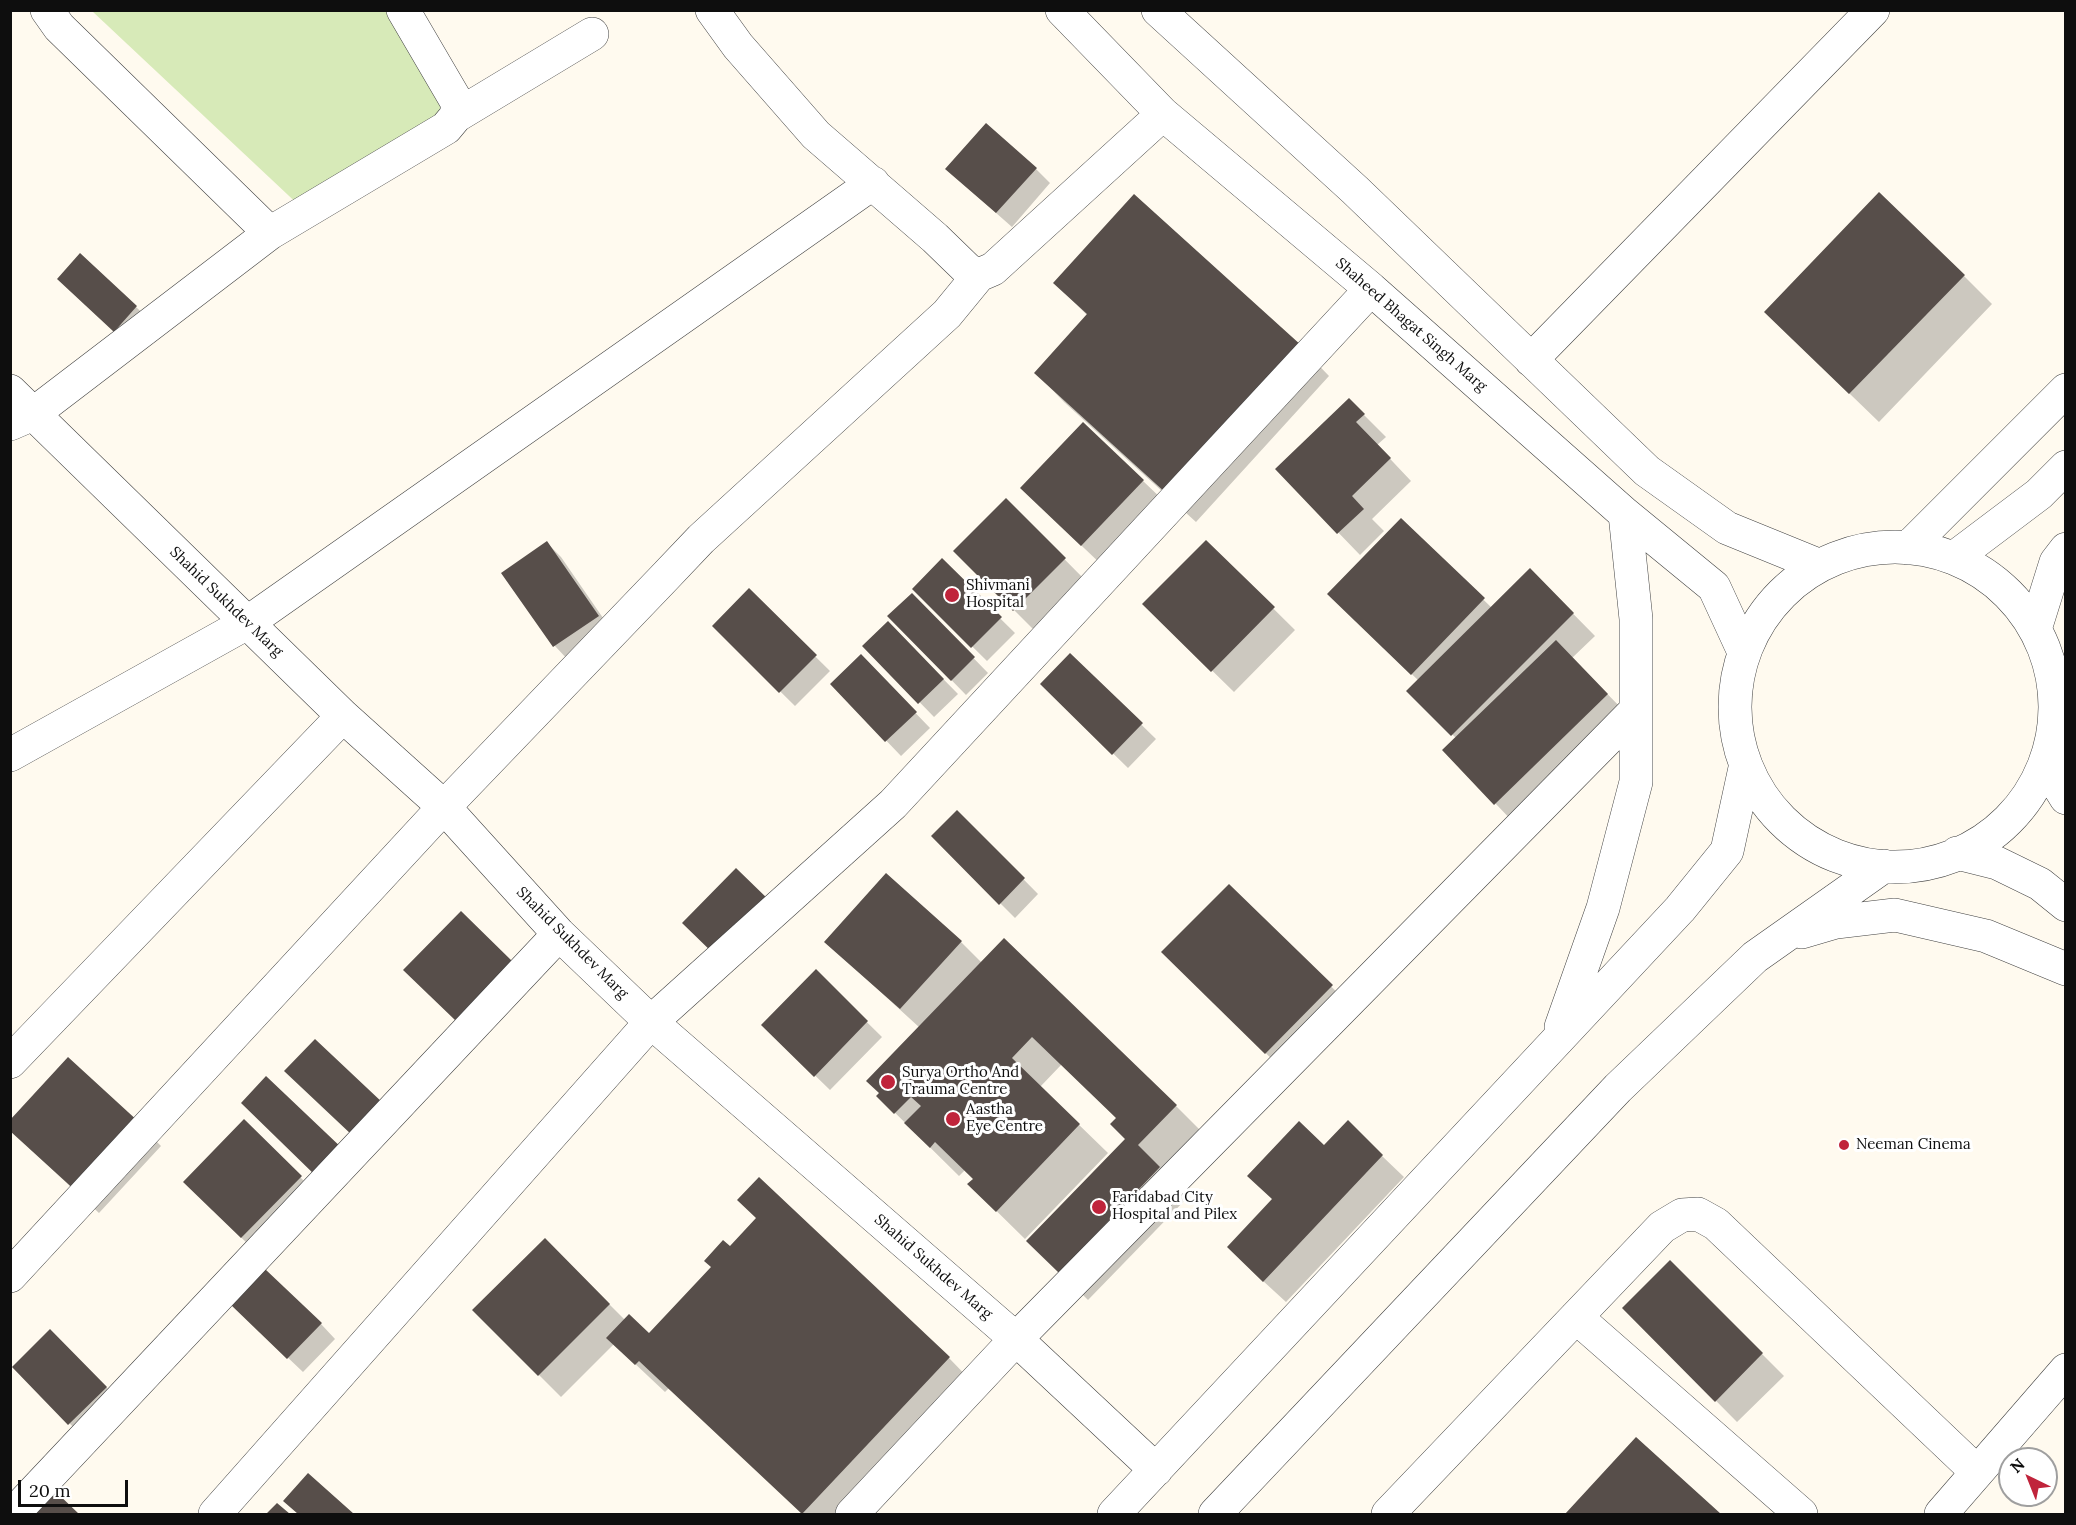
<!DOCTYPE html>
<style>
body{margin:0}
#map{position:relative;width:2076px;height:1525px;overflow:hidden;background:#fffaef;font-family:Lora,serif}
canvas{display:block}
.frame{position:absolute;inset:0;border:12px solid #0e0e0e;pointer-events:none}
.north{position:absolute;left:1998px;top:1447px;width:60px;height:60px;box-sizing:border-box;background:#fff;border:2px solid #9f9f9f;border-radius:50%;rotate:317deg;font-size:16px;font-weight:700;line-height:24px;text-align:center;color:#0e0e0e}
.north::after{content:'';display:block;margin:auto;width:21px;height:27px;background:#c0243b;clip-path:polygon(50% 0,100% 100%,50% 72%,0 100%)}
.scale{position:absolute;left:18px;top:1480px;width:110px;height:27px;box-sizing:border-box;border:3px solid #0e0e0e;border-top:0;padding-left:8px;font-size:18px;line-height:21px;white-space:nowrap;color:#0e0e0e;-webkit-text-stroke:4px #fff;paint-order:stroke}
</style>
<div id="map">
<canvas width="2076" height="1525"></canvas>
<div class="frame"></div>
<div class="north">N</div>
<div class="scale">20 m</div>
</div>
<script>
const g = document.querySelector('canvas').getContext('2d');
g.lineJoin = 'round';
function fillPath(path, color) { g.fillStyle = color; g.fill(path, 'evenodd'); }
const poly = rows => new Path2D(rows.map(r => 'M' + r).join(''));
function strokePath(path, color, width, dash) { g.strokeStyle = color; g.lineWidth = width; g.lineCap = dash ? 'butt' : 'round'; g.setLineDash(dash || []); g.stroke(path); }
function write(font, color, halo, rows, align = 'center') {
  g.font = font + ' Lora,serif'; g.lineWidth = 6; g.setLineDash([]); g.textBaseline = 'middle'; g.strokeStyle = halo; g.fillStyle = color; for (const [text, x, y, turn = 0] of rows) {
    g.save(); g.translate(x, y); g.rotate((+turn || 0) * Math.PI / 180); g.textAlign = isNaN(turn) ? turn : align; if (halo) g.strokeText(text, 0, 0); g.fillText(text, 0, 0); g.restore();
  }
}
fillPath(poly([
 [92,11,393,11,461,111,304,210]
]), '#d7eab8');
fillPath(poly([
 [1036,169,1050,183,1012,227,962,183],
 [80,255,151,321,129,345,73,293],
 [1964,276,1992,304,1879,422,1794,340],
 [1055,283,1301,347,1329,376,1196,522,1064,402,1036,373,1088,316],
 [1349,400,1386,437,1377,445,1411,481,1372,519,1384,531,1360,555,1277,469],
 [1143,481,1165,502,1104,567,1044,510],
 [1006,500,1086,581,1036,632,955,551],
 [1401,520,1492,608,1530,570,1595,636,1572,658,1629,716,1516,825,1495,803,1456,738,1408,691,1419,681,1351,616],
 [1206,542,1295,630,1234,692,1144,604],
 [547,543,561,557,612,631,569,661,555,646,503,573],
 [942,561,1015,633,987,661,914,589],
 [749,591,830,671,795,706,714,626],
 [912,595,988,673,966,695,889,616],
 [888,623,958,694,934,717,865,646],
 [1070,655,1156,739,1128,768,1042,684],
 [875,671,930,728,901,756,832,684],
 [957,812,1038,894,1015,918,933,836],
 [1229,886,1353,1008,1288,1075,1163,952],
 [826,942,961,942,982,963,1176,1106,1204,1134,1166,1175,1188,1197,1088,1300,1029,1241,1127,1139,1118,1118,1062,1064,1040,1087,1108,1153,1025,1239,969,1184,974,1179,965,1170,959,1176,878,1096,920,1028],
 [816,972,882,1037,830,1090,763,1025],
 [244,1121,322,1199,263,1259,185,1182],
 [139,1124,161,1146,99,1213,29,1148],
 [1324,1147,1382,1156,1404,1177,1286,1302,1250,1269,1273,1200],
 [545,1240,625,1320,649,1335,730,1248,949,1358,977,1387,856,1514,803,1514,669,1388,665,1392,614,1344,561,1397,474,1310],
 [1670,1262,1784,1376,1737,1422,1624,1308],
 [247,1319,321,1324,335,1339,303,1372],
 [50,1331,121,1402,84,1438,14,1367],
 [1636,1439,1719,1514,1567,1514],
 [308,1475,352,1514,299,1514,285,1501],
 [54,1492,77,1514,32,1514]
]), '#0003');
fillPath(poly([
 [986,123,1037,168,996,213,945,169],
 [1879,192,1965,275,1849,394,1764,312],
 [1134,194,1302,346,1167,494,1034,373,1087,314,1053,283],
 [80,253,137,306,114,332,57,279],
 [1349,398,1365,414,1356,422,1391,458,1352,496,1364,509,1337,534,1275,469],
 [1083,422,1144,480,1081,546,1020,488],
 [1006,498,1066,558,1013,611,953,551],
 [1401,518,1485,598,1411,675,1327,594],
 [1206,540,1275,607,1211,672,1142,604],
 [547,541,599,616,553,647,501,573],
 [942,558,1002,617,971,648,912,589],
 [1530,568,1574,613,1451,736,1406,691],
 [749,588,817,655,779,693,712,626],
 [912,593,975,657,951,681,887,616],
 [888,621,944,679,918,704,862,646],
 [1556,640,1608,694,1494,805,1442,750],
 [1070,653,1143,723,1112,755,1040,684],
 [861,654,917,712,885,742,830,684],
 [957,810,1025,878,999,905,931,836],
 [736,868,771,902,717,957,682,923],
 [886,873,962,941,900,1009,824,942],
 [1229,884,1333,985,1265,1054,1161,952],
 [461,911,512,961,455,1020,403,970],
 [1004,938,1177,1105,1138,1145,1160,1167,1059,1273,1026,1241,1125,1139,1110,1124,1116,1118,1032,1037,1012,1058,1080,1124,996,1212,967,1184,973,1179,935,1142,930,1148,904,1123,921,1106,911,1097,894,1114,876,1096,879,1093,866,1081],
 [816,969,868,1021,814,1077,761,1025],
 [315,1039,384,1104,353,1136,284,1071],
 [68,1057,140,1123,77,1192,10,1131,10,1120],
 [266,1076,345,1151,318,1178,241,1103],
 [244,1119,302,1176,241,1238,183,1182],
 [1348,1120,1383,1155,1263,1282,1227,1247,1272,1199,1247,1176,1299,1121,1324,1145],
 [759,1177,950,1357,802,1514,639,1361,635,1365,606,1338,629,1314,649,1333,711,1267,704,1261,723,1240,730,1246,756,1218,737,1200],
 [545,1238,610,1304,538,1376,472,1310],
 [1670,1260,1763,1353,1715,1402,1622,1308],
 [265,1269,322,1323,287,1359,231,1305],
 [50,1329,107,1387,68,1425,12,1367],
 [1636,1437,1721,1514,1565,1514],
 [308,1473,354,1514,298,1514,283,1501],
 [54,1490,79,1514,30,1514],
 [277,1503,290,1514,266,1514]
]), '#574e4a');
const minor = poly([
 [47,10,59,27,270,233],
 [712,10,738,46,816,135,935,238,968,270,979,275,993,269,1163,114],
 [1062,10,1163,114,1371,289,1625,514,1714,587,1744,652],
 [1158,10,1355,190,1647,471,1727,528,1818,565],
 [456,116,592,34],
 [1531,360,1873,10],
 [10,391,343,716,444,807,559,934,651,1022,1016,1339,1156,1470],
 [10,424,33,414,270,233,446,128,456,116,458,104,403,10],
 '1735 707a160 160 0 1 1 320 0a160 160 0 1 1-320 0Z',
 [1908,548,2066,390],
 [1954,558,2039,494,2066,467],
 [2036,626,2056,562,2066,549],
 [2050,753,2056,782,2066,798],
 [10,755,247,623,873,183],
 [1957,853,1997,863,2040,884,2066,905],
 [1802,932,1836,922,1895,915,1986,936,2066,969],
 [1561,1027,1603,908,1636,782,1636,619,1625,514],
 [10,1062,343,716],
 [10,1276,444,807,663,579,701,539,947,314,979,275],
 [1576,1317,1801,1514],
 [13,1514,559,934],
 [215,1514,651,1022,893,804,1371,289],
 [852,1514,1016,1339,1636,710],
 [1114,1514,1680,909,1727,851,1745,768],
 [1215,1514,1618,1088,1755,957,1884,866],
 [1388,1514,1662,1227,1682,1215,1698,1214,1716,1224,1977,1472],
 [1941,1514,2066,1370]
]);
strokePath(minor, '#414141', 34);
strokePath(minor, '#fff', 33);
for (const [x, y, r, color] of [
 [952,595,8,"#c0243b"],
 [888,1082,8,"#c0243b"],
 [953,1119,8,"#c0243b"],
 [1844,1145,6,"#c0243b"],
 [1099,1207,8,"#c0243b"]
]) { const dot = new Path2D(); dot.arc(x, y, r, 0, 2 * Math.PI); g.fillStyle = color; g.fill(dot); strokePath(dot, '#fff', 2); }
write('15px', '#0e0e0e', '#fff', [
 ["Shaheed Bhagat Singh Marg",1411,325,41],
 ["Shahid Sukhdev Marg",226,602,44],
 ["Shahid Sukhdev Marg",572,943,45],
 ["Shahid Sukhdev Marg",933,1267,41]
]);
write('15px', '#0e0e0e', '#fff', [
 ["Shivmani",966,586],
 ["Hospital",966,603],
 ["Surya Ortho And",902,1073],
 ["Trauma Centre",902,1090],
 ["Aastha",966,1110],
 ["Eye Centre",966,1127],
 ["Neeman Cinema",1856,1145],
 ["Faridabad City",1112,1198],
 ["Hospital and Pilex",1112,1215]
], 'left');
</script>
